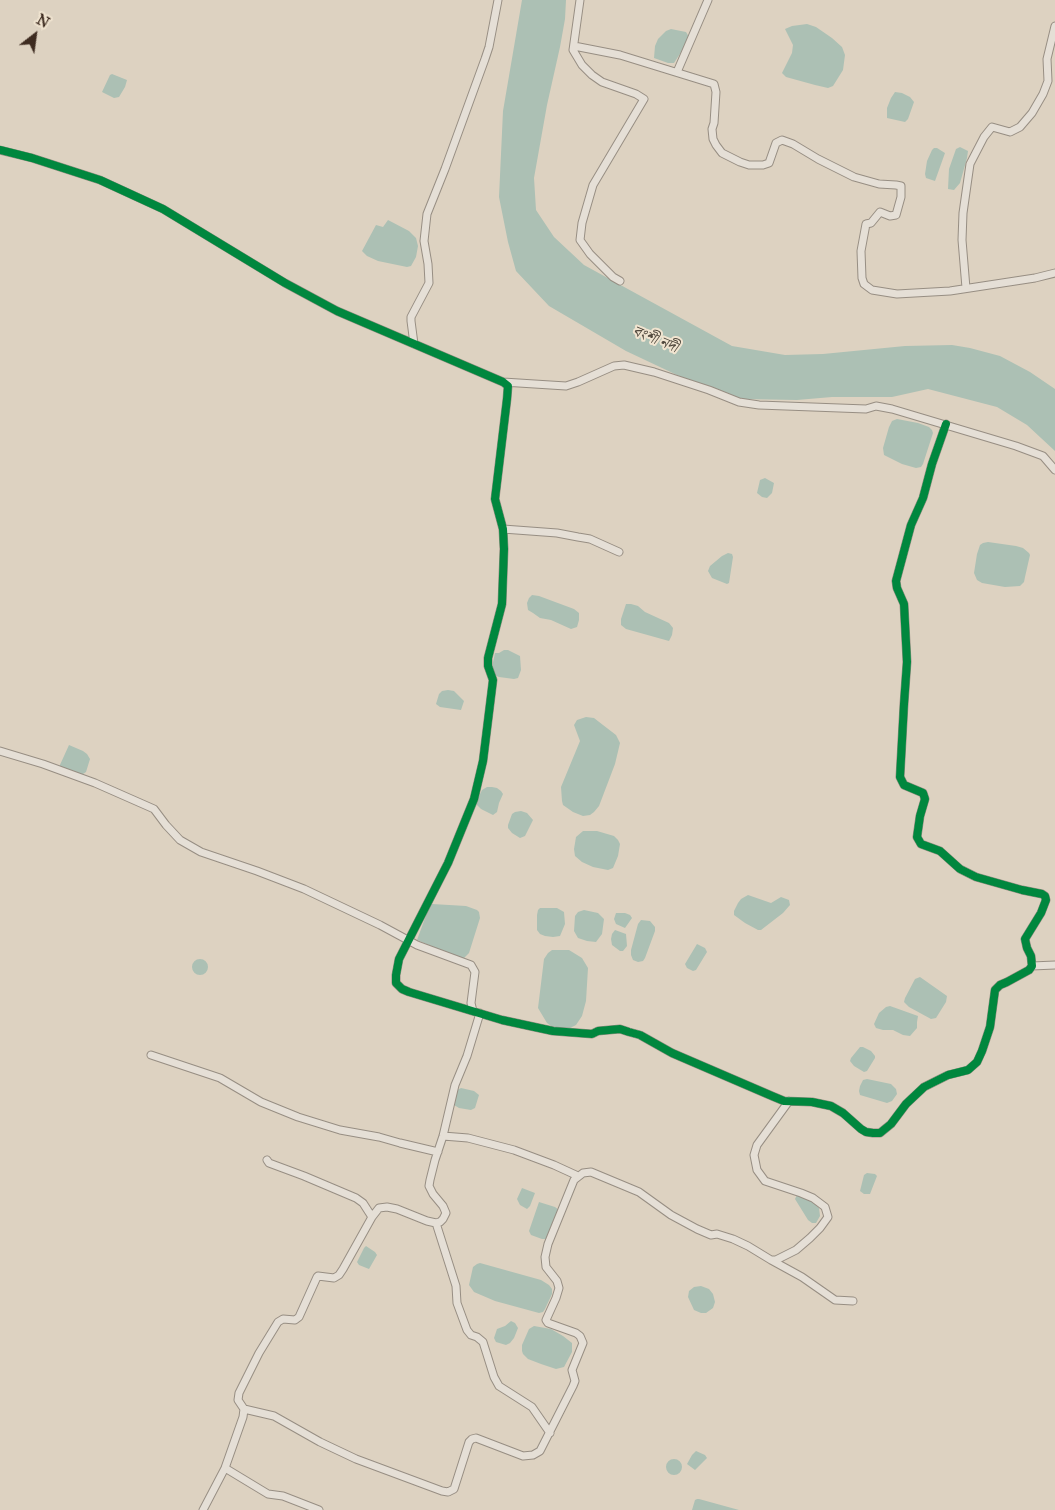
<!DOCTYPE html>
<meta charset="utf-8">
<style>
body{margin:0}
#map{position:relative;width:1055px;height:1510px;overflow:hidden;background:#ddd2c1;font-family:"IM FELL Great Primer",serif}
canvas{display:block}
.north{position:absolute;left:10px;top:10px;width:50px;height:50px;-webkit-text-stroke:4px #f0e4d0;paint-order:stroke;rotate:30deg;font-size:14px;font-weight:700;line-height:20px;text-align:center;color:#3e2c21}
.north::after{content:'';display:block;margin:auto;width:18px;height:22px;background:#3e2c21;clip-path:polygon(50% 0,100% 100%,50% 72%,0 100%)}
</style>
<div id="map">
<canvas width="1055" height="1510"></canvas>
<div class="north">N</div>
</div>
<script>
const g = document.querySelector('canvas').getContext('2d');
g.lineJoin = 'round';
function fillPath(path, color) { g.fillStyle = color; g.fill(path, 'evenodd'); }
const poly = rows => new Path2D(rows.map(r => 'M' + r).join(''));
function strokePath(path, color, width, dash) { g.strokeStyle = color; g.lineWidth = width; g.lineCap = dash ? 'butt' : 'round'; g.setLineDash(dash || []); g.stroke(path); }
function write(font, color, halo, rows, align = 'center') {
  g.font = font + ' "IM FELL Great Primer","Noto Serif Bengali",serif'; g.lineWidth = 4; g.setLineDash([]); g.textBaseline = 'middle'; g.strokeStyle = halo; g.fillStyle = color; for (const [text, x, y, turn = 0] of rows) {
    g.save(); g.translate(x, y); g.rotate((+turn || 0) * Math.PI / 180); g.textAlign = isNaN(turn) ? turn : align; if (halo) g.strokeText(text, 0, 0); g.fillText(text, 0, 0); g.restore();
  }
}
fillPath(poly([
 [522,0,566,0,565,19,560,47,547,105,534,178,536,210,554,237,584,265,732,346,785,355,823,354,905,346,952,345,970,348,1000,356,1030,372,1055,389,1055,451,1027,425,997,407,928,389,892,397,832,397,797,400,740,399,696,384,626,351,549,306,516,271,508,242,499,197,503,111],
 [807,24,816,27,832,38,842,47,845,55,843,70,833,86,828,88,815,85,786,77,782,73,792,53,793,45,785,29,792,26],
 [671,29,686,32,689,37,689,40,674,63,668,63,654,58,655,46,658,39,666,31],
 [112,74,127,80,125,87,119,97,114,98,102,92,110,75],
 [895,92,902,93,910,97,914,102,908,119,905,122,887,118,887,108,891,98],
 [960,147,968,151,967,158,960,183,954,190,948,189,949,169,956,149],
 [934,148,937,148,945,153,935,181,926,178,925,174,927,161,932,150],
 [388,220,409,231,416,238,418,246,416,257,411,266,407,267,378,261,367,256,362,251,376,225,383,227],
 [897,419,918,423,929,427,932,430,933,433,923,464,921,467,916,468,902,464,884,455,883,448,889,427,892,421],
 [765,478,774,483,772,493,767,498,762,497,757,493,760,480],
 [988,542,1016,546,1023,548,1029,553,1030,555,1025,577,1024,582,1020,586,1005,587,982,583,977,580,974,573,977,554,980,545,983,543],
 [728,553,732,554,733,557,729,583,727,584,712,578,708,571,710,566,722,556],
 [532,595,539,596,574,609,579,613,579,620,577,627,571,629,551,620,540,618,533,613,528,610,527,603,529,598],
 [626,604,631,604,638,606,645,612,669,623,673,628,672,635,669,641,626,629,621,625,621,619],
 [504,650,508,650,520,656,521,670,518,678,514,679,499,677,494,675,492,667,495,653,499,653],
 [448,690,454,691,464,701,461,710,440,707,436,704,439,694,442,691],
 [586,717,594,718,603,725,616,735,620,743,615,764,599,806,594,812,590,815,583,816,573,812,563,805,562,801,561,787,580,741,574,725,577,720],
 [69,745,83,751,87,754,90,759,86,772,80,776,59,767],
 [487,787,492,787,497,788,501,791,503,794,499,803,497,812,493,815,481,809,477,805,476,802,482,790],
 [521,811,527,813,533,820,525,836,520,838,512,833,508,828,508,825,512,814,515,812],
 [583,831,597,831,614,836,618,840,620,844,618,856,613,868,608,870,593,867,582,862,575,856,574,849,576,837],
 [748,895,771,903,781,897,789,900,790,905,783,913,761,930,758,930,745,923,734,915,734,911,738,903,741,899],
 [432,904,466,906,477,910,479,912,480,918,469,953,464,958,458,957,417,940,428,910,430,905],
 [540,908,557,908,564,912,565,924,560,936,553,937,545,936,540,934,537,930,537,915,538,910],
 [584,910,598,913,604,919,602,934,596,942,587,941,578,938,574,931,575,916,578,912],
 [616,913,625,913,630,915,632,918,625,928,616,924,614,919],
 [641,920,650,921,655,927,655,931,645,958,643,961,638,962,633,960,631,955,631,950,638,924],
 [615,930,626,934,627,946,623,951,620,951,612,945,611,939,612,934],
 [697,944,705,948,707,952,696,970,693,971,687,968,685,964],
 [552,950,569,950,582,958,588,968,586,1001,582,1016,576,1025,570,1028,554,1028,547,1023,538,1008,544,959,548,953],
 '192 967a8 8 0 1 1 16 0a8 8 0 1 1-16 0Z',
 [920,977,947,996,946,1002,936,1018,931,1019,909,1007,904,1002,905,998,915,979],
 [890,1006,918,1016,917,1022,917,1028,910,1036,903,1035,893,1030,883,1030,876,1028,874,1024,879,1013,886,1007],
 [860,1047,863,1047,871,1051,875,1056,875,1058,867,1071,864,1072,854,1066,850,1061,851,1058],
 [867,1079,891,1084,896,1089,897,1094,892,1101,887,1103,860,1095,859,1091,860,1086,863,1080],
 [461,1088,474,1091,479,1095,475,1108,471,1110,459,1108,454,1105,453,1103,457,1090],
 [867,1173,875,1174,877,1176,870,1194,864,1194,860,1191,864,1175],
 [522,1188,535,1193,530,1206,527,1209,520,1205,517,1199],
 [797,1195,799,1195,808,1198,819,1208,820,1216,816,1223,812,1223,808,1220,795,1199],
 [539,1202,555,1207,559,1210,546,1239,542,1239,531,1235,529,1231],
 [366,1246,375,1252,377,1255,369,1269,359,1265,357,1262,364,1248],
 [480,1263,541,1280,549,1285,552,1289,552,1294,545,1309,543,1312,539,1313,495,1301,474,1292,469,1285,473,1267,477,1264],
 [701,1286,709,1289,713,1294,715,1302,713,1308,706,1313,701,1313,694,1310,688,1297,689,1291,694,1287],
 [511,1321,515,1323,518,1328,514,1338,510,1343,506,1345,496,1342,494,1338,497,1329,505,1326],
 [534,1326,551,1329,563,1336,572,1343,572,1352,564,1367,556,1369,541,1364,528,1359,523,1354,522,1351,522,1345,529,1329],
 [696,1451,705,1455,707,1458,695,1470,687,1464,692,1455],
 '666 1467a8 8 0 1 1 16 0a8 8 0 1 1-16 0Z',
 [697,1499,699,1499,739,1510,692,1510,695,1500]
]), '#acc0b4');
const minor = poly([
 [580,0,573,50,582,65,592,75,602,82,636,94,644,99,593,185,582,223,580,240,590,254,613,277,620,281],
 [574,46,620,55,714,84,716,92,714,123,712,129,713,139,716,145,722,153,740,162,749,165,763,165,769,163,776,143,782,140,793,144,818,159,854,177,879,184,896,185,901,186,901,197,896,215,890,216,880,212,871,223,866,224,861,251,862,278,864,284,872,290,897,294,950,291,1035,278,1055,273],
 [677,72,708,0],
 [0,150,32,158,100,180,163,209,285,283,337,311,503,382,508,386,507,399,495,499,503,529,504,549,502,604,488,658,488,666,493,680,483,761,474,799,448,863,399,959,396,975,396,983,402,989,409,992,502,1020,553,1031,592,1034,598,1031,620,1029,629,1032,640,1035,672,1053,772,1096,784,1101,812,1102,831,1106,843,1113,861,1129,866,1132,873,1133,880,1133,891,1124,906,1104,924,1087,948,1075,968,1070,977,1062,982,1051,990,1027,995,990,1000,985,1007,982,1029,970,1032,966,1031,956,1027,948,1025,939,1041,913,1046,900,1045,896,1042,894,1022,890,976,877,960,869,940,851,921,844,917,837,920,816,925,799,923,793,904,785,900,777,904,704,907,662,904,604,897,588,896,581,911,525,923,498,932,464,946,424],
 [966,288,962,240,963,213,970,164,984,137,992,127,1010,132,1020,127,1032,113,1043,94,1048,81,1047,59,1055,26],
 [414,344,411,321,411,317,429,283,428,264,424,241,427,214,445,169,485,59,489,47,498,0],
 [503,382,566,386,578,382,614,366,624,365,654,372,709,390,739,402,759,405,866,409,876,406,892,409,1016,446,1043,456,1055,470],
 [503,529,557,533,578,537,590,539,619,552],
 [0,751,43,764,95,783,154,809,166,825,180,840,201,852,257,871,304,889,380,925,417,945,471,965,475,972,471,1003,473,1011],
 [1032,966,1055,965],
 [151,1055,220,1078,261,1102,298,1117,340,1130,379,1137,400,1143,438,1152],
 [443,1136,468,1138,514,1150,554,1165,578,1176],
 [267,1160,269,1163,304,1176,356,1198,363,1203,372,1217],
 [436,1223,456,1286,457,1303,467,1330,471,1335,477,1337,483,1342,494,1377,499,1386,532,1407,550,1433],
 [771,1260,802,1277,835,1300,853,1301],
 [244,1409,274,1416,320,1442,356,1459,442,1491,448,1492,454,1489,469,1442,472,1439,476,1438,523,1456,533,1455,540,1451,573,1386,575,1381,572,1370,583,1343,580,1336,576,1333,548,1323,546,1320,556,1298,559,1288,557,1281,546,1267,545,1257,548,1244,574,1180,583,1173,591,1172,639,1192,671,1215,697,1229,711,1235,717,1234,733,1239,748,1246,771,1260,776,1260,796,1250,810,1238,820,1228,828,1217,825,1207,813,1198,801,1193,765,1181,757,1170,754,1155,757,1145,789,1101],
 [225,1468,268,1494,283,1496,319,1510],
 [203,1510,225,1468,243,1417,244,1409,238,1400,239,1393,259,1353,278,1322,283,1319,295,1320,299,1317,317,1277,318,1276,334,1278,339,1275,343,1269,372,1217,379,1208,387,1207,397,1209,427,1221,436,1223,440,1222,443,1219,446,1213,443,1206,433,1194,429,1186,430,1180,435,1160,443,1136,455,1085,467,1056,480,1013]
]);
strokePath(minor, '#978e83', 9);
strokePath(minor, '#e5dfd6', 7);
strokePath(poly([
 [0,150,32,158,100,180,163,209,285,283,337,311,503,382,508,386,507,399,495,499,503,529,504,549,502,604,488,658,488,666,493,680,483,761,474,799,448,863,399,959,396,975,396,983,402,989,409,992,502,1020,553,1031,592,1034,598,1031,620,1029,629,1032,640,1035,672,1053,772,1096,784,1101,812,1102,831,1106,843,1113,861,1129,866,1132,873,1133,880,1133,891,1124,906,1104,924,1087,948,1075,968,1070,977,1062,982,1051,990,1027,995,990,1000,985,1007,982,1029,970,1032,966,1031,956,1027,948,1025,939,1041,913,1046,900,1045,896,1042,894,1022,890,976,877,960,869,940,851,921,844,917,837,920,816,925,799,923,793,904,785,900,777,904,704,907,662,904,604,897,588,896,581,911,525,923,498,932,464,946,424]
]), '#00873e', 8);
write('italic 15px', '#50483d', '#f0e4d0', [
 ["বংশী নদী",655,340,22]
]);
</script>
